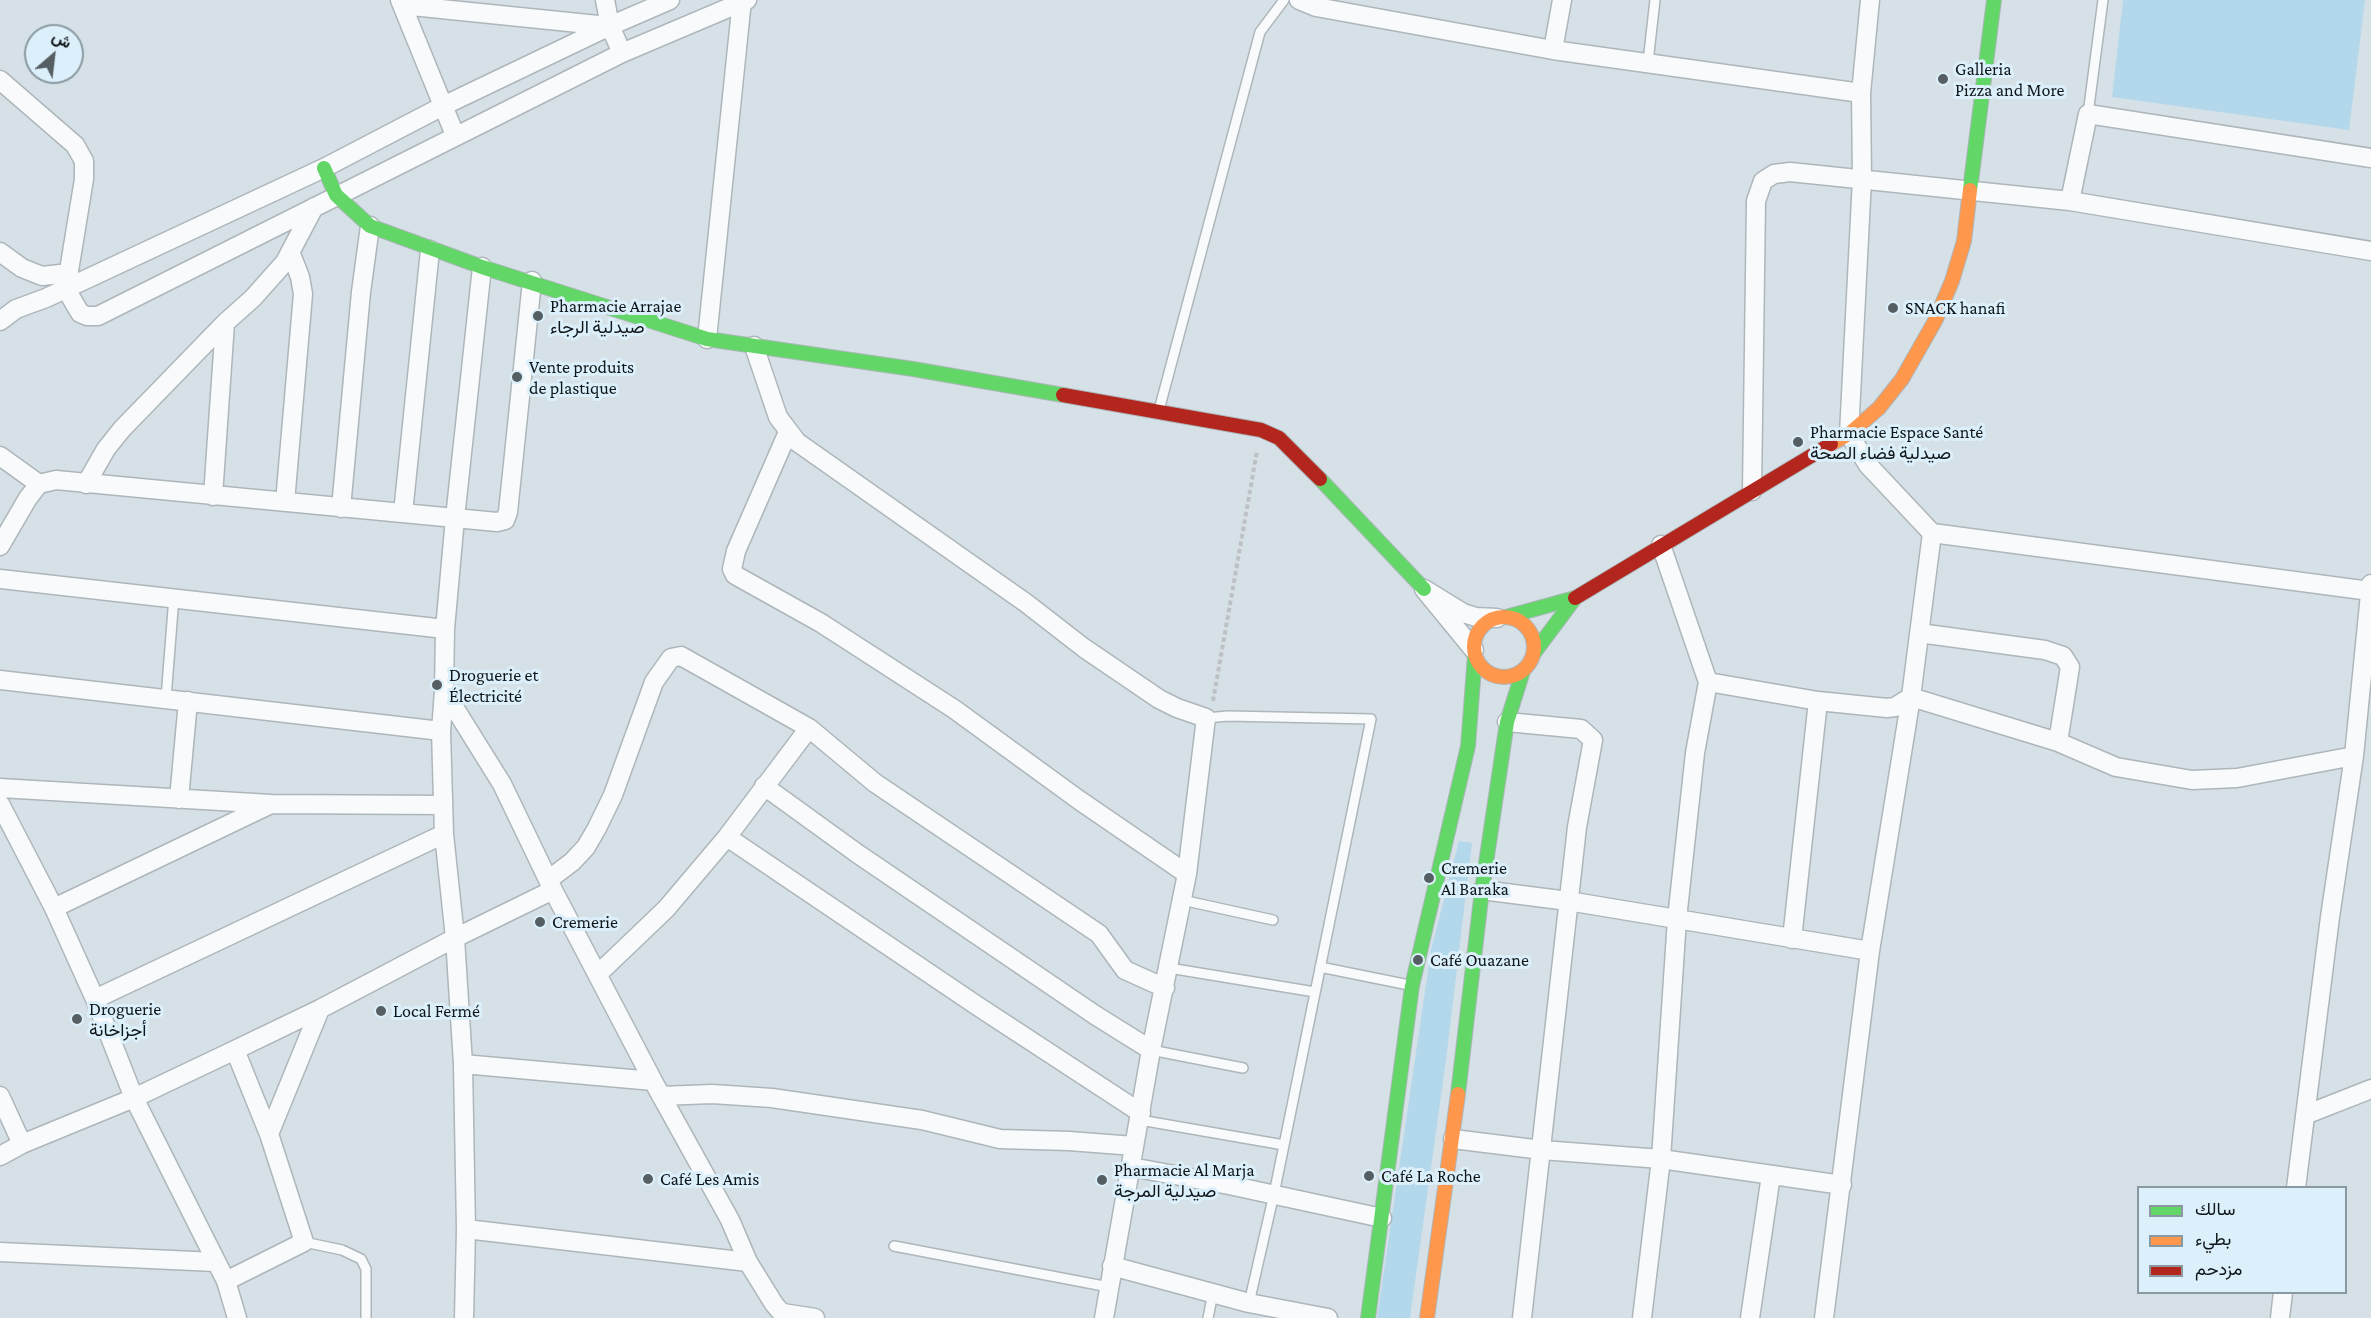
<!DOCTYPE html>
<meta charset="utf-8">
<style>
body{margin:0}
#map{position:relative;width:2371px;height:1318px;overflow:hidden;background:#d6e1e7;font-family:"Crimson Pro",Vazirmatn,serif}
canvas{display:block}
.legend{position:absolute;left:2137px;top:1186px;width:210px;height:108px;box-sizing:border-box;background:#dcf0fb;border:2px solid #8a99a1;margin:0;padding:8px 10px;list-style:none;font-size:18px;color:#10171b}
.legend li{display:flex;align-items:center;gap:12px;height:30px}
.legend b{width:30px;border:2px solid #8a99a1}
.north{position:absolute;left:24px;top:24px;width:60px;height:60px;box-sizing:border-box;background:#dcf0fb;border:2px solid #8a99a1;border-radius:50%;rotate:28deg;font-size:16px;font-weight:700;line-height:24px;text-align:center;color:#10171b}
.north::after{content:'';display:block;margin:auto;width:21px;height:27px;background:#555e62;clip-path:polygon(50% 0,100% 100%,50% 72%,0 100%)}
</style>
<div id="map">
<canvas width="2371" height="1318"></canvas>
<ul class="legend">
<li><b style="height:8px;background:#63d668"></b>سالك</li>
<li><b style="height:8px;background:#ff974d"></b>بطيء</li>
<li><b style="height:8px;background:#b3261e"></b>مزدحم</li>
</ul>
<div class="north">ش</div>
</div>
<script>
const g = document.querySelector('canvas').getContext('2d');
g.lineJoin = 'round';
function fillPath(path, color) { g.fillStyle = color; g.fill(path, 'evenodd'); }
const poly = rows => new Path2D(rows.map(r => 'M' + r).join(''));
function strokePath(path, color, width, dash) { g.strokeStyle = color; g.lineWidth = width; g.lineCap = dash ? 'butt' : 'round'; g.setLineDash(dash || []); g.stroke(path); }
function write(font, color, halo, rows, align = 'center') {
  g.font = font + ' "Crimson Pro",Vazirmatn,serif'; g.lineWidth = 6; g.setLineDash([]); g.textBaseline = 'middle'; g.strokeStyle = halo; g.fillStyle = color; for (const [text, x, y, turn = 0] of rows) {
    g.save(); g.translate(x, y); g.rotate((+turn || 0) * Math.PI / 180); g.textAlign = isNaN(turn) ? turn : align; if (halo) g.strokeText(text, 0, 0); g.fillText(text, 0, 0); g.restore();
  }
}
fillPath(poly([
 [2123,0,2365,0,2349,130,2112,97],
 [1459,841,1472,843,1446,1060,1410,1318,1377,1318,1431,950]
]), '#b4d8eb');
const lane = poly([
 [1648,62,1655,0],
 [2088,114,2103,0],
 [1159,410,1260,32,1284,0],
 [166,698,174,597],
 [1206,718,1228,716,1371,719,1274,1194,1249,1303],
 [1182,900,1273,920],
 [1320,967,1409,985],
 [1169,968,1315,992],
 [1151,1050,1243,1068],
 [1140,1120,1284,1145],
 [304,1242,342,1250,361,1259,366,1269,366,1318],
 [894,1246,1109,1287],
 [1208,1318,1213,1293]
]);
const street = poly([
 [400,0,455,135],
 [605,0,610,26,622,53],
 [1299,0,1316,7,1553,50,1861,93],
 [1870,0,1861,93,1862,179,1849,434,1868,465,1932,533,2370,591],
 [402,5,608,26],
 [1553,50,1562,0],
 [0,80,75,145,84,161,84,179,66,289,80,313,87,316,98,316,622,53,747,0],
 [2070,201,2088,114,2371,158],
 [0,252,22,268,42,276,69,273],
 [0,321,16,309,46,298,324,168,443,106,610,26,670,0],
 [707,339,742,0],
 [754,346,778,417,797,442,1026,603,1084,648,1159,699,1177,708,1206,718,1187,874,1151,1050,1104,1318],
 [788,432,736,551,732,569,735,575,821,623,954,709,1079,800,1187,874],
 [0,456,39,484],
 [86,484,106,449,122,429,225,323,253,298,285,262,314,207],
 [1752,491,1756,201,1763,181,1774,174,1790,172,2070,201,2371,251],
 [213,496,225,323],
 [285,502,303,294,300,277,291,254],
 [341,508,361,292,370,226],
 [403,513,430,250],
 [1661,545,1708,682,1818,701,1887,708,1895,707,1911,697,2058,742,2070,667,2063,656,2045,650,1919,633],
 [0,546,28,498,39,484,56,480,497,522,505,520,508,512,532,281],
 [0,579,445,629],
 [1474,650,1424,589,1463,613,1476,617,1497,618],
 [0,680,441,731],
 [444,691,502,784,553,890,653,1081,730,1220,748,1262,774,1304,786,1318],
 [1507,722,1581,729,1593,740,1577,827,1522,1318],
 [2058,742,2116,767,2192,780,2237,778,2354,756],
 [764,786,858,854,1095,1015,1151,1050],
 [0,788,271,804,443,805],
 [179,799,188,701],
 [0,804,54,908,95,999,134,1098,226,1281,237,1318],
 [727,837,809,728,875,783,1099,934,1125,970,1165,988],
 [548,880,572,862,586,847,597,828,613,795,654,682,671,658,681,656,809,728],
 [1482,890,1568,901,1870,951],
 [54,908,269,805],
 [1792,939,1818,701],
 [598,974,666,909,727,837,979,1007,1141,1113],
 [95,999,444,834],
 [463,1064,653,1081],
 [0,1096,22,1144],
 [661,1096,712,1094,772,1098,922,1120,1000,1139,1069,1141,1134,1146],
 [2305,1115,2371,1089],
 [269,1134,320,1009],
 [1453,1139,1542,1150,1661,1159,1842,1185],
 [0,1156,22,1144,134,1098,235,1050,320,1009,455,938,553,890],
 [1131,1167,1229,1185,1382,1218],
 [2296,1188,2330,917,2354,756,2371,584],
 [466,1229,748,1262],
 [0,1252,215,1262],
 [1112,1266,1249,1303,1328,1318],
 [226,1281,304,1242,269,1134,235,1050],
 [783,1313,815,1318],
 [464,1318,466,1229,463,1064,455,938,444,834,441,731,444,691,445,629,455,518,482,267],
 [1642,1318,1661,1159,1677,919,1695,753,1708,682],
 [1750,1318,1771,1175],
 [1824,1318,1870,951,1911,697,1932,533],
 [2280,1318,2283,1292]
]);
const fast = poly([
 [324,168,336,195,370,226,482,267,707,339,913,369,1063,395],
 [1970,190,1994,0],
 [1320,479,1424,589],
 [1506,617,1575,598,1534,653],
 [1458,1094,1482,890,1507,722,1523,671],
 [1368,1318,1412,986,1468,746,1475,655]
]);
const slow = poly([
 [1831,444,1849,434,1879,408,1902,379,1935,321,1952,281,1964,241,1970,190],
 '1474 647a30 30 0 1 1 60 0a30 30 0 1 1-60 0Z',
 [1427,1318,1458,1094]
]);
const jam = poly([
 [1063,395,1261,430,1279,438,1320,479],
 [1575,598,1831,444]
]);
strokePath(lane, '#adb6ba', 12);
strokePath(street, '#adb6ba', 21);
strokePath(fast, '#adb6ba', 16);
strokePath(slow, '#adb6ba', 16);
strokePath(jam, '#adb6ba', 16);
strokePath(poly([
 [1213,701,1257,451]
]), '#bec1c4', 4, [4.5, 3]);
strokePath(lane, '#f9fafb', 9);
strokePath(street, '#f9fafb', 18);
strokePath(fast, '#63d668', 14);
strokePath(slow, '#ff974d', 14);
strokePath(jam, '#b3261e', 14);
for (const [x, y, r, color] of [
 [1943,79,6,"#555e62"],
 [1893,308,6,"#555e62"],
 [538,316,6,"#555e62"],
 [517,377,6,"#555e62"],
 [1798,442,6,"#555e62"],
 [437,685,6,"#555e62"],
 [1429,878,6,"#555e62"],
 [540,922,6,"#555e62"],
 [1418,960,6,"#555e62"],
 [381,1011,6,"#555e62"],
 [77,1019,6,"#555e62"],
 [1369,1176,6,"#555e62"],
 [648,1179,6,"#555e62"],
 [1102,1180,6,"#555e62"]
]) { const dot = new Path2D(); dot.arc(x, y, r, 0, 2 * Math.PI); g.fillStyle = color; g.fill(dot); strokePath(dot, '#dcf0fb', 2); }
write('18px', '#10171b', '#dcf0fb', [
 ["Galleria",1955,69],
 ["Pizza and More",1955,90],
 ["Pharmacie Arrajae",550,306],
 ["صيدلية الرجاء",550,327],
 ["SNACK hanafi",1905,308],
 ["Vente produits",529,367],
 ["de plastique",529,388],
 ["Pharmacie Espace Santé",1810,432],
 ["صيدلية فضاء الصحة",1810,453],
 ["Droguerie et",449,675],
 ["Électricité",449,696],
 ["Cremerie",1441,868],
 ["Al Baraka",1441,889],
 ["Cremerie",552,922],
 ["Café Ouazane",1430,960],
 ["Droguerie",89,1009],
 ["أجزاخانة",89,1030],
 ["Local Fermé",393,1011],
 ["Pharmacie Al Marja",1114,1170],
 ["صيدلية المرجة",1114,1191],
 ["Café La Roche",1381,1176],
 ["Café Les Amis",660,1179]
], 'left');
</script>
